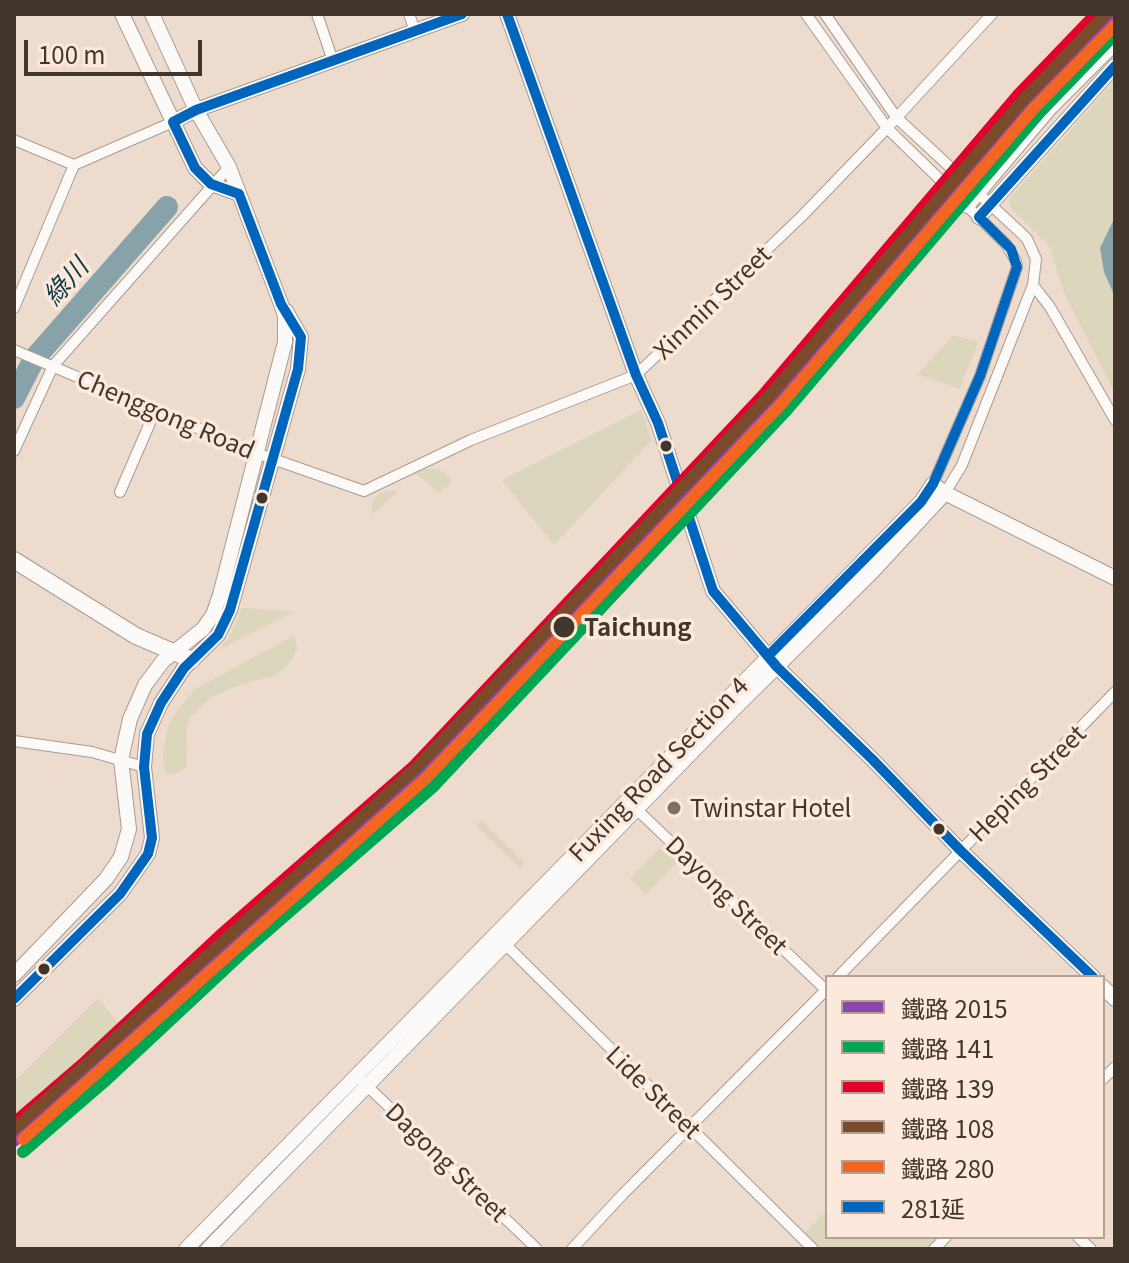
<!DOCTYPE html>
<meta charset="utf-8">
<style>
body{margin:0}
#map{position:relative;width:1129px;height:1263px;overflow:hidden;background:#eddbce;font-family:Georgia,"Noto Sans TC",serif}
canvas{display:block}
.frame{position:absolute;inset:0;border:16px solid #42352b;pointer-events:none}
.legend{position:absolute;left:825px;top:975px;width:280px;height:264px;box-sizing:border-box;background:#fde9db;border:2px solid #b2a195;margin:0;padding:10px 14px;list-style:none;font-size:24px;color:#42352b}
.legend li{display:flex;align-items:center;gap:16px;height:40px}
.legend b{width:40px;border:2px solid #b2a195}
.scale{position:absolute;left:24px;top:40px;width:178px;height:36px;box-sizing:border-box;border:4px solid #42352b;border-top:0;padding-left:10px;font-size:24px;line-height:28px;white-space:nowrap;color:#42352b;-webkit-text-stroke:6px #fde9db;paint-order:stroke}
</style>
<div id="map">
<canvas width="1129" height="1263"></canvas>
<div class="frame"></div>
<ul class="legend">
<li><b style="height:10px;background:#8e44ad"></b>鐵路 2015</li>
<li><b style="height:10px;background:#00a651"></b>鐵路 141</li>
<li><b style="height:10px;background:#e4002b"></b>鐵路 139</li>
<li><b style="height:10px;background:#7a4b2a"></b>鐵路 108</li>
<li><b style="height:10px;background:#f26522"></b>鐵路 280</li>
<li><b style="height:10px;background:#0065bd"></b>281延</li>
</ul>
<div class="scale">100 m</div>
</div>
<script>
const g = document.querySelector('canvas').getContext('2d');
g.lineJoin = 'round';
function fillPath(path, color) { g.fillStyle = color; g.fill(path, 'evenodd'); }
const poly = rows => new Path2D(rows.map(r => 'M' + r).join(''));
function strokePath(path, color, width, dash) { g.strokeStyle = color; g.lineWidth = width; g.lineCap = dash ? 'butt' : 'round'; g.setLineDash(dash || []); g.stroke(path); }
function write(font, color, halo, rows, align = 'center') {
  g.font = font + ' Georgia,"Noto Sans TC",serif'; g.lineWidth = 7; g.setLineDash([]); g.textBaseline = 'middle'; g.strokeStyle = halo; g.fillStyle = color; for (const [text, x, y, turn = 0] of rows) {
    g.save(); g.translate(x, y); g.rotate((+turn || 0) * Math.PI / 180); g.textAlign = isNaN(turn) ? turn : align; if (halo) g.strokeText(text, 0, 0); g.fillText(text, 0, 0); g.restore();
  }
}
fillPath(poly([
 [1115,80,1115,393,1064,293,1050,247,1011,208,1009,199],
 [953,335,978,342,960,389,918,374],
 [641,410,652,440,554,545,502,480],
 [425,469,439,469,453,481,439,493,416,473],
 [399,490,372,515,372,503,377,495,387,491],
 [242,608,294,612,218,650,229,638],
 [295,635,297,649,292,660,283,670,276,675,239,685,210,698,190,717,186,732,187,767,175,774,165,774,163,752,168,726,173,716,195,689],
 [481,820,525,863,520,868,476,826],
 [664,844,679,860,646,894,630,879],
 [98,998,120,1026,64,1073,14,1120,14,1082],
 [827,1210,827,1237,940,1237,929,1249,820,1249,804,1234]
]), '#dcd6bd');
fillPath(poly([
 [1115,217,1115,297,1104,272,1100,248]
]), '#88a2aa');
strokePath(poly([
 [14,398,34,359,167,207]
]), '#88a2aa', 22);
const minor = poly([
 [317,14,333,61],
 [409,14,415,31],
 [806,14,887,128,1006,244,1016,261,1017,267,980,376,933,484],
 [825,14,896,117,1020,232,1027,239,1036,259,1033,285,962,465,945,493],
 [14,140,74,165,173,122],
 [1033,285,1050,307,1115,420],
 [14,308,74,165],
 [14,350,256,453,364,491,471,440,636,375,802,216,887,128,992,14],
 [14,451,53,366,229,167],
 [120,492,156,409],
 [14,741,92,752,144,767],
 [631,804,827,991],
 [502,941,813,1249],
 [838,977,1115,692],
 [1103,1079,1115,1067],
 [363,1082,537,1249],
 [1078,1237,1091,1249],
 [572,1249,623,1194,827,989],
 [934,1249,946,1237]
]);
const tertiary = poly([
 [507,14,636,375,658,423,713,591,777,667,872,759,960,850,1093,977],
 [173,122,196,110,462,14],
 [967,206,1050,108,1115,43],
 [979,217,1115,66],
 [1103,987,1115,999]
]);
const secondary = poly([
 [122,14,195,168,211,184,239,194],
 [14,975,106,879,121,857,129,829,121,760,130,719,145,685,163,661,203,629,213,615,220,595,285,342,285,316,281,304,229,167,196,110,152,14],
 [14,999,120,894,148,854,152,838,144,767,147,734,161,703,184,668,218,635,230,610,298,369,301,337,286,311],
 [186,1249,921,502,933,484,945,493,1115,578],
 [208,1249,732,711,873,571,945,493]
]);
const primary = poly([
 [14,560,136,636,192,660]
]);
strokePath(minor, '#a99b91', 12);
strokePath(tertiary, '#a99b91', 16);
strokePath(secondary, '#a99b91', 16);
strokePath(primary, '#a99b91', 18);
strokePath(minor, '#fcfaf8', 10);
strokePath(tertiary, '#fcfaf8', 14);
strokePath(secondary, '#fcfaf8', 14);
strokePath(primary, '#fcfaf8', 16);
strokePath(poly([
 [507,14,636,375,658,423,713,591,777,667,872,759,960,850,1093,977],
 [768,656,921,502,933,484,980,376,1017,267,1011,249,979,217,1115,66],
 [14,999,120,894,148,854,152,838,144,767,147,734,161,703,184,668,218,635,230,610,298,369,301,337,281,304,239,194,211,184,195,168,173,122,196,110,462,14]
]), '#0065bd', 10);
strokePath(poly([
 [14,1141,94,1072,233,943,423,777,775,402,1030,103,1115,14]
]), '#8e44ad', 12);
strokePath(poly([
 [23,1152,104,1082,242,953,433,787,785,412,1040,112,1115,34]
]), '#00a651', 12);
strokePath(poly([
 [14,1123,85,1062,224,932,413,767,765,393,1019,94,1096,14]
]), '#e4002b', 12);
strokePath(poly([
 [14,1129,416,768,771,394,1024,99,1106,14]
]), '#7a4b2a', 12);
strokePath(poly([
 [23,1139,426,778,781,404,1034,108,1115,25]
]), '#f26522', 12);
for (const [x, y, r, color] of [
 [666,446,7,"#42352b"],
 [262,498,7,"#42352b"],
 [564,627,12,"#42352b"],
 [674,808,8,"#7e6f64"],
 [939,829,7,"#42352b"],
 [44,969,7,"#42352b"]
]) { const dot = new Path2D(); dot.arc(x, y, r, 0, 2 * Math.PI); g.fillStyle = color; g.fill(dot); strokePath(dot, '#fde9db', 3); }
write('24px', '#42352b', '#fde9db', [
 ["Xinmin Street",712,302,-44],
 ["Chenggong Road",166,414,23],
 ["Fuxing Road Section 4",658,769,-46],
 ["Heping Street",1027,783,-45],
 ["Dayong Street",727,895,44],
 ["Lide Street",654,1092,44],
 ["Dagong Street",447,1162,44]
]);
write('bold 24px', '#42352b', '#fde9db', [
 ["Taichung",584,627]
], 'left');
write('24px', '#42352b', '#fde9db', [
 ["Twinstar Hotel",690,808]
], 'left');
write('italic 26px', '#0e3947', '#fde9db', [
 ["綠川",65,281,-49]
]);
</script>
